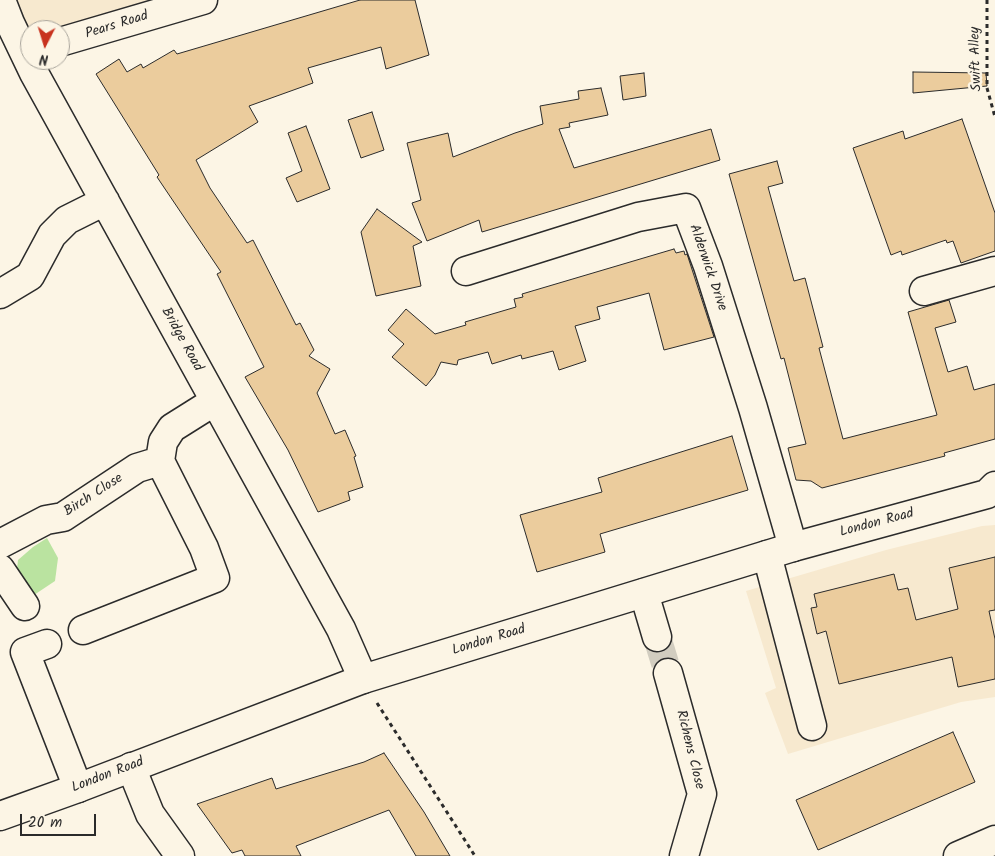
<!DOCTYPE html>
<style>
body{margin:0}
#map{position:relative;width:995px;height:856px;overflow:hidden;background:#fcf5e5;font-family:Kalam,sans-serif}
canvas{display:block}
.north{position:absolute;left:20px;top:20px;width:50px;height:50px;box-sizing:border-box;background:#fcf5e5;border:1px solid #a8a49b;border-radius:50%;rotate:185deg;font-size:14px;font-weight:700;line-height:20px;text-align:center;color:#2b2b2b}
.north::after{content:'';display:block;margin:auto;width:18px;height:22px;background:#c8321e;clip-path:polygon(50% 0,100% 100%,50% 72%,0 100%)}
.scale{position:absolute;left:20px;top:814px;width:76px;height:22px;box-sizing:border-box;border:2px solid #2b2b2b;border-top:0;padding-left:6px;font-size:15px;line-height:18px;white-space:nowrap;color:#2b2b2b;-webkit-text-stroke:4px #fcf5e5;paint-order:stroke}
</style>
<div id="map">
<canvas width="995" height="856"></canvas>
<div class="north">N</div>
<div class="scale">20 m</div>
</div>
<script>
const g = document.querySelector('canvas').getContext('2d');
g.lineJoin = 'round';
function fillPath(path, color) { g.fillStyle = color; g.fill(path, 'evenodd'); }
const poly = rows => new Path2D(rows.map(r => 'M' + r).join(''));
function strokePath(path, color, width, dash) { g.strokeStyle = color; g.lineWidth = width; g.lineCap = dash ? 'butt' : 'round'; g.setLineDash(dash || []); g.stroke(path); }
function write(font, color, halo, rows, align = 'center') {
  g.font = font + ' Kalam,sans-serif'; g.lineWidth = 5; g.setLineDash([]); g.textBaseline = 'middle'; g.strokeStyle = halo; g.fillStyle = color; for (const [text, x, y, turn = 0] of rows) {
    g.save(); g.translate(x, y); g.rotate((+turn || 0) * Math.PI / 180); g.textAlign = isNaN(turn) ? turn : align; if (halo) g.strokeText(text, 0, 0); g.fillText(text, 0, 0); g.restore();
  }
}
fillPath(poly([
 [1,0,203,0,60,30,30,30,30,51],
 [995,525,995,697,961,702,788,754,765,693,776,688,746,591,886,550,982,526]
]), '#f7e9cf');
fillPath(poly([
 [47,538,58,558,55,581,34,595,17,569,18,560,33,547]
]), '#bae3a0');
const building = poly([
 [360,0,415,0,429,55,386,69,381,47,308,68,313,83,249,106,258,122,196,160,210,188,247,243,253,240,296,325,300,323,314,350,309,356,330,369,317,393,335,434,345,430,356,456,354,457,363,487,348,492,350,500,318,512,288,450,245,377,264,367,217,274,221,272,157,177,159,175,96,74,119,59,127,72,141,64,143,68,174,50,177,54,360,0],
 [913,72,986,73,987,86,913,93,913,72],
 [644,73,646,96,623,100,620,76,644,73],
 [601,88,608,115,569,123,570,127,559,129,574,168,711,129,720,160,482,232,479,220,427,241,412,203,421,200,407,143,448,133,453,157,515,133,543,124,540,106,579,99,578,91,601,88],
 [372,112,384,150,361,158,348,120,372,112],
 [962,119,995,213,995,251,961,263,953,241,947,243,946,240,902,255,901,251,891,255,853,148,903,131,905,139,962,119],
 [306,126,330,189,297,202,286,178,302,171,288,133,306,126],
 [777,161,783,183,768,187,794,281,805,278,823,347,819,348,843,439,937,415,908,312,949,300,956,322,935,328,948,372,967,366,974,390,995,384,995,439,944,453,945,456,822,488,811,481,796,480,788,448,806,444,784,358,781,359,729,174,777,161],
 [377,209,422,242,413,246,421,286,376,296,361,232,377,209],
 [674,249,676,253,684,251,685,255,687,254,714,337,664,350,649,293,597,307,600,319,575,326,586,361,559,370,553,351,522,359,521,355,492,364,488,352,458,360,457,365,441,362,435,375,426,386,392,357,404,344,388,330,406,309,435,334,466,325,465,322,516,307,514,299,523,297,522,294,674,249],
 [732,436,748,490,600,534,605,552,537,572,520,515,602,492,598,478,732,436],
 [995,557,995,610,989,611,995,639,995,679,958,687,952,657,839,684,826,631,817,634,811,608,817,607,814,594,894,574,898,590,908,588,916,620,958,609,949,568,995,557],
 [953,732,975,782,818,850,796,800,953,732],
 [384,753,424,812,450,856,416,856,389,810,296,846,301,856,245,856,242,850,232,853,197,804,272,778,276,789,364,762,384,753]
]);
fillPath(building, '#ebcc9d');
strokePath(building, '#2b2b2b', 1);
strokePath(poly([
 [657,637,668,673]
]), '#d2cdc0', 28, [28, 14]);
const minor = poly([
 [1,0,10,23,34,73,341,629,363,679],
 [60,42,203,0],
 [466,271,638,217,686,208,708,266,753,408,793,547],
 [924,291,995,271],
 [0,294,30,276,52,235,67,220,105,201],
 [0,544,46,520,63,517,137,468,160,461,163,442,172,428,215,401],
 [767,555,812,726],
 [0,569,25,606],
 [644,593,657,637],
 [83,630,215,578,204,548,160,461],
 [47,644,25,652,78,788],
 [668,673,702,794,684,856],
 [131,767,150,814,180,856],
 [958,856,995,840]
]);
const major = poly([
 [0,816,78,788,363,679,793,547,987,494,995,486]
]);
strokePath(minor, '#2b2b2b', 31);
strokePath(major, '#2b2b2b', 31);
strokePath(poly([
 [987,0,987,88,995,117],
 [377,703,475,856]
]), '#2b2b2b', 3, [4, 4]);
strokePath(minor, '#fcf5e5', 28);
strokePath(major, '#fcf5e5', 28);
write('14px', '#2b2b2b', '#fcf5e5', [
 ["Pears Road",117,26,-17],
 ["Swift Alley",977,59,-92],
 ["Alderwick Drive",707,268,71],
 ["Bridge Road",181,340,61],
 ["Birch Close",94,496,-33],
 ["London Road",877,524,-15],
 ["London Road",489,641,-17],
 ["Richens Close",689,750,76],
 ["London Road",108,776,-21]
]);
</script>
